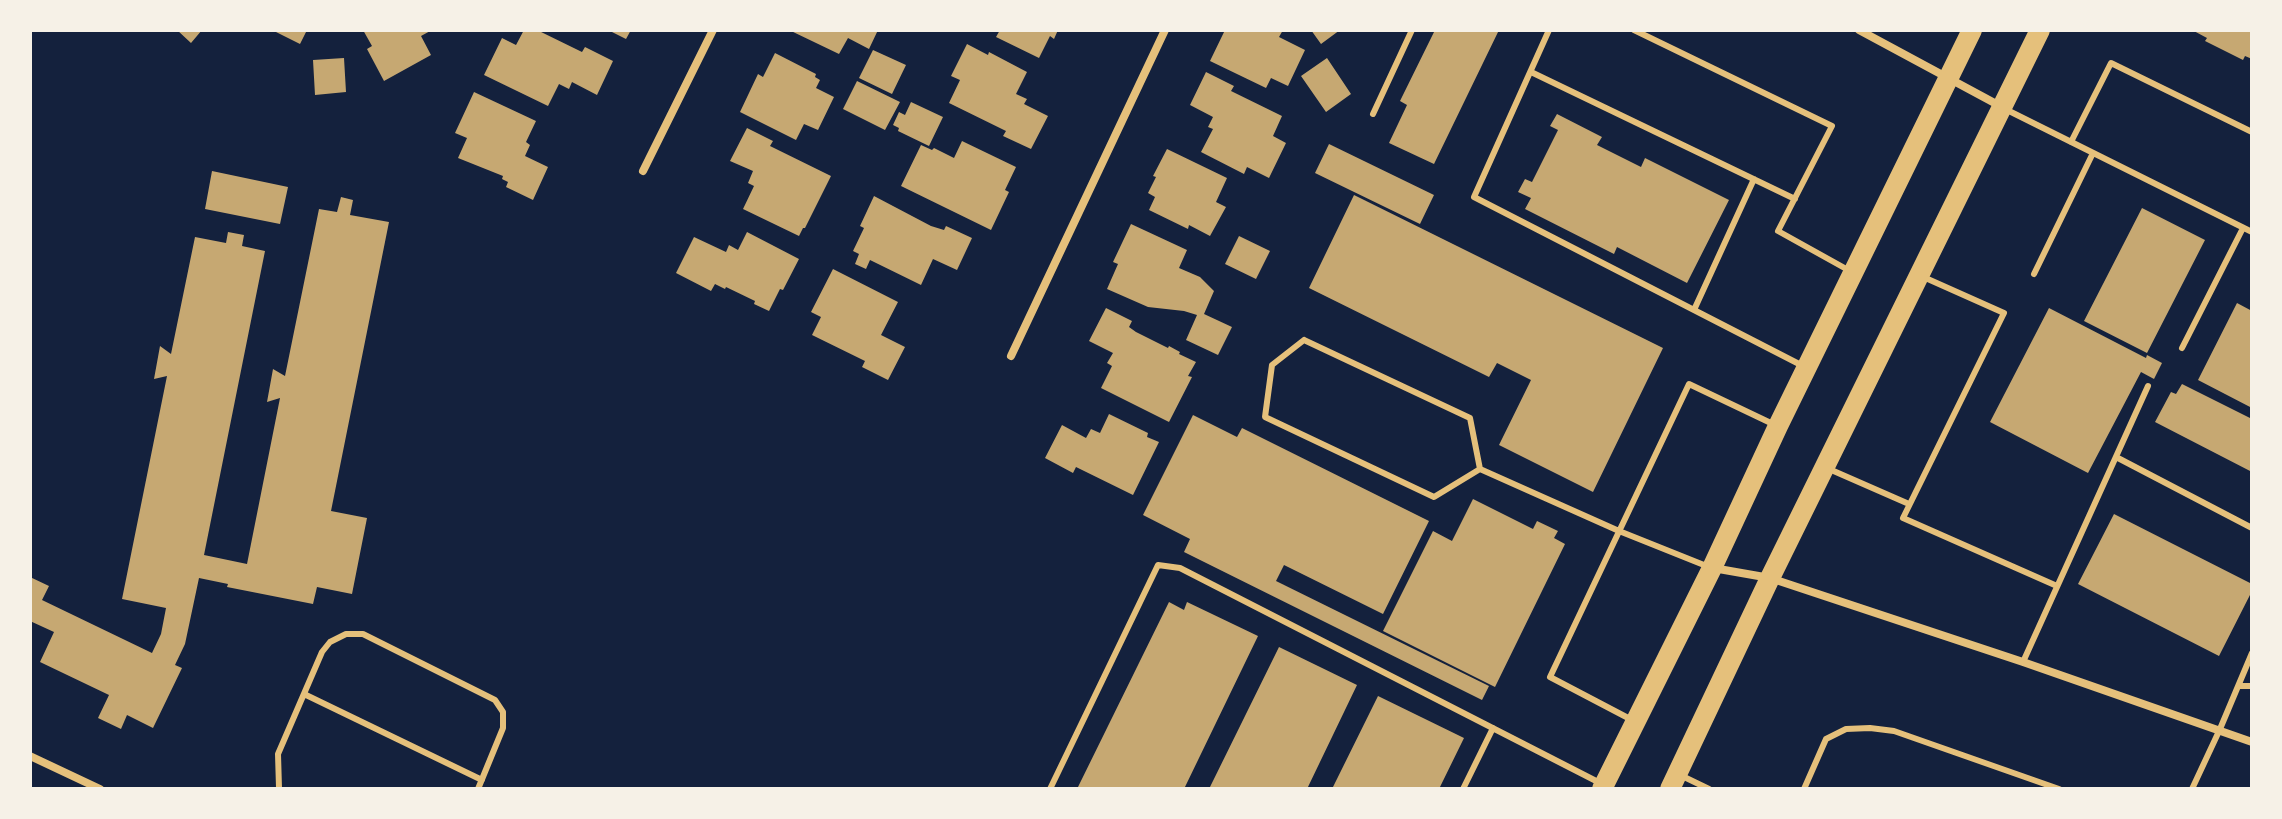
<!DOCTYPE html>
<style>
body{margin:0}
#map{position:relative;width:2282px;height:819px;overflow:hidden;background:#14213d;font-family:Manrope,sans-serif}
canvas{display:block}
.frame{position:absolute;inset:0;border:32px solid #f6f1e7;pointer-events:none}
</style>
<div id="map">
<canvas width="2282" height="819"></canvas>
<div class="frame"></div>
</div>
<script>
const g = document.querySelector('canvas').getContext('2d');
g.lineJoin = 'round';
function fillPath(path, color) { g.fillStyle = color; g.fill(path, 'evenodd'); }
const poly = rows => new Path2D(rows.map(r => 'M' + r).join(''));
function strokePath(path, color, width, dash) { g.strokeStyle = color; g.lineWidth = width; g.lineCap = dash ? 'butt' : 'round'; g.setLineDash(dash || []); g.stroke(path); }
fillPath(poly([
 [177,30,202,30,191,43],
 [272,30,307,30,300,44],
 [363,30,432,30,421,36,431,55,384,81,367,49,372,46],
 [524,30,537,30,582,52,585,47,613,61,597,95,572,82,569,89,559,84,548,106,484,75,502,38,516,45],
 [608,30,631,30,626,39],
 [789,30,878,30,869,49,848,38,839,54],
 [1000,30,1058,30,1054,39,1050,36,1039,58,996,37],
 [1225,30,1283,30,1279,37,1305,50,1288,86,1271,78,1266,88,1210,61],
 [1311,30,1340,30,1321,44],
 [1435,30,1499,30,1434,164,1389,143,1407,105,1400,101],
 [2192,30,2252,30,2252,59,2245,56,2243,60,2205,41,2207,38],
 [967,44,988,55,989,52,1027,72,1016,94,1027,99,1024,104,1048,116,1031,149,1003,136,1006,131,949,103,960,80,951,76],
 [873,50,906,65,892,94,859,78],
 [775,53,816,74,815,77,820,80,816,88,834,97,818,130,804,124,796,140,740,112,758,74,763,77],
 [344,58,346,92,315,95,313,60],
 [1327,58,1351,94,1326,112,1301,76],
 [1206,72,1234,86,1231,91,1282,116,1273,136,1286,143,1269,178,1247,167,1244,174,1201,152,1213,129,1208,127,1213,117,1190,105],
 [857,81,900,102,885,130,843,109],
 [474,92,536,121,526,142,530,145,525,156,548,167,533,200,506,187,508,182,502,179,503,176,458,158,467,138,455,133],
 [911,102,943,117,929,146,898,131,899,128,893,125,899,112,905,115],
 [1557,114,1602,137,1597,145,1641,167,1645,158,1729,200,1687,283,1617,247,1614,254,1525,209,1531,198,1518,192,1525,179,1532,182,1558,130,1550,126],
 [747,128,773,141,770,146,831,176,805,228,803,228,799,236,743,209,754,186,748,183,753,171,730,161],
 [962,141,1016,167,1005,190,1009,192,991,230,901,186,921,145,932,150,934,148,954,158],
 [1329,144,1434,195,1420,224,1315,173],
 [1167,149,1227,178,1216,202,1226,207,1210,236,1189,225,1188,229,1149,210,1155,197,1148,193,1156,177,1153,176],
 [212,171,288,187,280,224,205,209],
 [1354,195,1663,348,1593,492,1499,445,1531,380,1497,363,1489,377,1309,288],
 [874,196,931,226,944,230,946,226,972,238,957,270,933,259,921,285,870,260,866,269,855,264,859,254,853,251,864,228,860,226],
 [341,197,353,200,350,215,389,222,331,511,367,518,352,594,317,587,313,604,227,587,228,584,199,578,185,644,175,665,182,668,153,728,127,715,121,729,98,718,109,695,40,662,54,632,30,621,30,577,49,586,42,600,152,653,161,634,166,608,122,599,167,376,154,379,160,346,171,354,195,237,226,243,228,232,244,235,242,246,265,251,204,555,247,564,280,398,267,402,273,369,285,376,319,209,337,212],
 [2142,208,2205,240,2147,353,2084,321],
 [1131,224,1187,250,1179,268,1200,277,1214,291,1204,314,1232,327,1218,355,1186,340,1197,315,1184,311,1148,307,1107,289,1118,264,1113,262],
 [747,232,799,259,783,290,780,289,769,311,754,304,755,301,726,287,725,289,715,284,711,291,676,273,694,237,726,252,729,245,738,250],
 [1239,236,1270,251,1256,279,1225,264],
 [833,269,898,302,881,335,905,347,888,380,862,367,865,361,812,335,821,317,811,312],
 [2237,303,2252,311,2252,408,2198,380],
 [1106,308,1132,321,1129,327,1136,332,1168,348,1169,346,1180,352,1179,354,1196,362,1188,376,1192,377,1169,422,1101,388,1112,366,1107,363,1113,353,1089,341],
 [2049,308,2146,358,2147,355,2162,363,2154,379,2141,372,2088,473,1990,422],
 [2182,384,2252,419,2252,472,2155,422,2171,392,2176,394],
 [1109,414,1148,433,1147,437,1159,442,1133,495,1076,467,1073,473,1045,458,1062,425,1086,438,1091,429,1100,433],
 [1193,415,1237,437,1242,428,1429,521,1383,614,1284,565,1276,581,1489,686,1482,700,1184,552,1190,539,1143,515],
 [1473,499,1533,529,1537,521,1558,531,1554,538,1565,544,1495,687,1383,631,1433,531,1452,541],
 [2114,514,2252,584,2252,591,2219,656,2078,584],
 [1169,602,1184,610,1187,602,1258,636,1184,789,1077,789],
 [1279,647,1357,685,1307,789,1209,789],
 [1378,696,1464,738,1439,789,1332,789]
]), '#c6a872');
strokePath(poly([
 [1549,30,1474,197,1803,366],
 [1634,30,1832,126,1778,231,1850,271],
 [1531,72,1795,199],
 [2005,109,2252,232],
 [1373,114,1412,30],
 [2071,142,2111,63,2252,132],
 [2034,274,2093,153],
 [1921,276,2004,313,1903,518,2057,586],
 [1694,310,1754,179],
 [1304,340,1470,418,1480,469,1434,497,1265,417,1272,365,1304,340],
 [2182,348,2243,228],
 [2116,457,2252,528],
 [1480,469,1619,531,1709,567],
 [1829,469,1909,504],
 [2023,662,2148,386],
 [2239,686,2252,686],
 [304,694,482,780],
 [1632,720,1550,677,1689,384,1775,425],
 [1680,775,1709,789],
 [279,788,278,754,322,652,330,642,346,634,363,634,495,700,503,712,503,728,478,789],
 [1050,789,1158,565,1180,568,1602,784],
 [1463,789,1493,728],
 [1804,789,1826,739,1846,729,1870,728,1894,731,2059,789],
 [2192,789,2220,729,2252,653]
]), '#e5c07b', 6);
strokePath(poly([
 [1859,30,2002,107],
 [643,171,713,30],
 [1011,356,1165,30],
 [1713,568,1770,578,2023,662,2252,742],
 [30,756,100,789]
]), '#e5c07b', 8);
strokePath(poly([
 [1602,789,1712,568,1778,426,1972,30],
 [1670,789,1770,578,2040,30]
]), '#e5c07b', 20);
</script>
